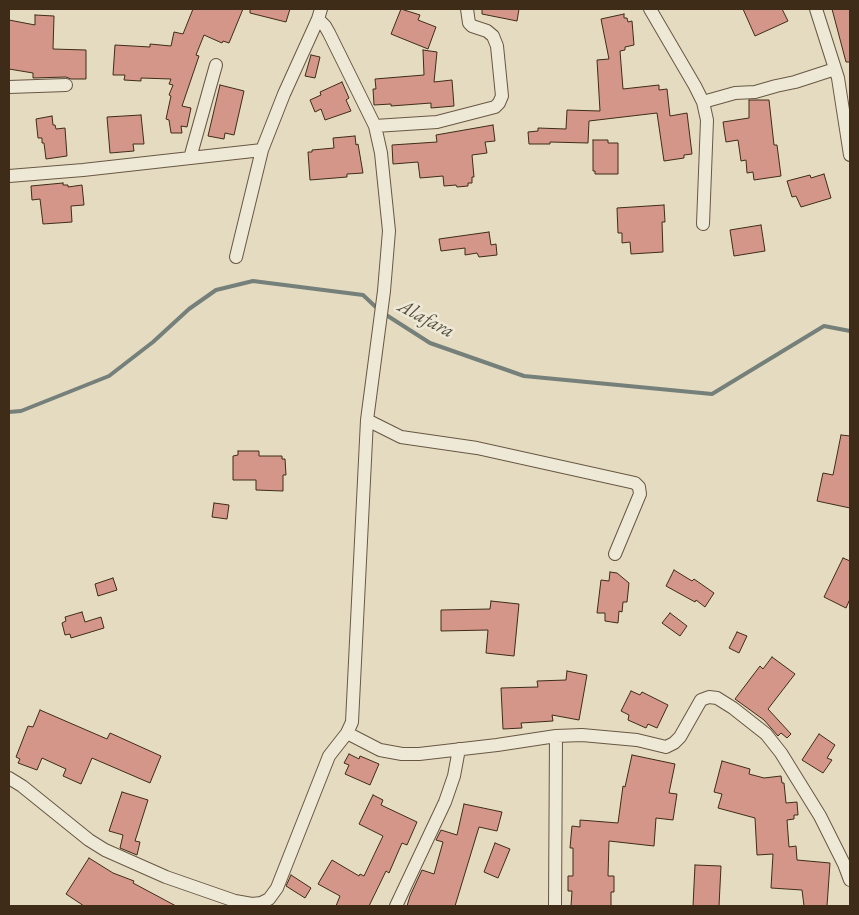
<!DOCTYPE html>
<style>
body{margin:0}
#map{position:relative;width:859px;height:915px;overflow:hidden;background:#e5dbc0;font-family:"EB Garamond",serif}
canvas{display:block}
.frame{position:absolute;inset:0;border:10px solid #3e2c19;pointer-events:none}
</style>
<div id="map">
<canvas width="859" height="915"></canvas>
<div class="frame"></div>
</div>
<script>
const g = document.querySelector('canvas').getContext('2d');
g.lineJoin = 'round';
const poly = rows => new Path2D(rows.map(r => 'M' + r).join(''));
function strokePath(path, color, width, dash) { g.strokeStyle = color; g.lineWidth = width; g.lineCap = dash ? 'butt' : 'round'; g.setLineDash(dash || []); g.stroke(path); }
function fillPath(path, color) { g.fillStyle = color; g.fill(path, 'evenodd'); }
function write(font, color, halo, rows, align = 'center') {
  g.font = font + ' "EB Garamond",serif'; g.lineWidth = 5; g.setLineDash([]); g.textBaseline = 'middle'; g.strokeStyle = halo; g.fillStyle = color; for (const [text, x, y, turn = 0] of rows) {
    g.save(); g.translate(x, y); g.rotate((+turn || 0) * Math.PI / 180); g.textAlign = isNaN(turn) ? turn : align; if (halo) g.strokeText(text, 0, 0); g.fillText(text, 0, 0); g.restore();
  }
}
strokePath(poly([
 [9,412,21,411,109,376,153,342,189,309,216,290,253,281,363,295,380,311,430,343,524,376,712,394,824,326,850,331]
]), '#75807b', 4);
const building = poly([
 [193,9,243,9,229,43,223,41,222,43,204,35,196,55,199,56,182,106,191,108,187,127,181,126,182,133,171,133,169,120,166,119,171,96,169,95,173,85,169,84,171,79,141,78,141,81,124,80,125,75,113,75,115,45,150,47,150,44,171,46,174,32,183,34,193,9],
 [250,9,290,9,286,22,250,13,250,9],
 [401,9,420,15,418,20,436,27,428,49,391,34,401,9],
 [482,9,519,9,517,21,482,14,482,9],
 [743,9,782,9,788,21,755,36,743,9],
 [832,9,850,9,850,62,846,62,832,9],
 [624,14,624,18,627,18,628,22,632,21,634,45,625,47,625,50,620,51,623,89,659,85,659,90,667,89,670,116,687,113,692,154,684,155,684,158,664,161,657,113,589,121,588,143,550,142,550,144,529,144,528,132,538,131,538,128,566,129,567,110,600,111,597,60,609,59,601,19,624,14],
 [35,15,54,16,53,49,86,50,86,79,71,79,66,77,33,78,33,73,9,69,9,20,35,25,35,15],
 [423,50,437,52,434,82,452,80,454,106,431,108,431,103,391,106,391,104,374,105,373,89,376,89,375,79,424,75,423,50],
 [311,55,320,57,315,78,305,76,311,55],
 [342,82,349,98,346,100,351,111,325,120,321,109,315,112,310,100,321,95,320,92,342,82],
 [220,85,244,91,234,135,225,133,224,139,208,136,220,85],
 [749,100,769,100,774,145,777,145,781,176,754,180,753,172,747,173,746,160,741,161,738,140,726,142,723,122,749,118,749,100],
 [141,115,144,144,133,144,134,151,110,153,107,117,141,115],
 [52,116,53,125,55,125,56,129,65,128,67,156,46,159,44,143,42,143,42,138,38,138,36,119,52,116],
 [493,125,495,141,485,142,487,153,472,155,474,177,472,177,472,183,468,183,468,186,457,187,456,185,444,186,443,176,420,178,418,162,393,164,392,145,437,142,436,135,493,125],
 [355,136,356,145,358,144,363,173,347,174,347,177,310,180,308,152,312,152,312,150,334,148,333,138,355,136],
 [593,140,608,140,608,143,618,143,618,174,595,174,595,171,593,171,593,140],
 [824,174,831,198,801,207,796,196,792,197,787,181,810,175,811,178,824,174],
 [63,183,63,185,68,185,68,187,82,185,84,205,71,206,72,222,43,224,40,199,32,200,31,186,63,183],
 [664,205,665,222,662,222,663,252,631,254,630,242,622,243,622,233,618,233,617,208,664,205],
 [761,225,765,251,734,256,730,230,761,225],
 [489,232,491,245,496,244,497,255,479,257,477,253,465,255,465,248,441,251,439,239,489,232],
 [841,435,850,436,850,508,817,501,823,473,833,475,841,435],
 [238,451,259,451,259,456,282,456,282,459,285,459,286,475,283,475,283,491,256,490,256,480,233,480,233,456,238,455,238,451],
 [214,503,229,505,227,519,212,517,214,503],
 [843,558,850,561,850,599,846,608,824,597,843,558],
 [674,570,692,581,694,579,714,593,705,607,696,600,695,602,666,586,674,570],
 [610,572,617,573,629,583,627,602,623,602,622,612,619,611,618,623,605,621,605,613,597,613,601,580,609,581,610,572],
 [113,578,117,590,98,596,95,584,113,578],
 [491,601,519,604,514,656,486,653,488,630,441,631,441,610,490,609,491,601],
 [82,612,85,622,101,617,104,628,71,638,70,634,65,635,62,623,66,621,65,617,82,612],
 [670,613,687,626,680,636,662,623,670,613],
 [737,632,747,636,739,653,729,648,737,632],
 [772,657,795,674,768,709,791,734,787,738,781,733,778,736,764,720,735,699,760,666,763,669,772,657],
 [567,671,587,675,579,720,552,715,553,721,521,723,522,728,503,729,501,688,538,687,537,681,566,680,567,671],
 [631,691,640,695,642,692,668,705,657,728,648,724,646,728,628,720,629,715,621,711,631,691],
 [40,710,107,739,110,733,161,756,150,783,92,758,81,784,63,776,66,769,42,758,37,770,18,763,20,759,16,757,28,726,33,727,40,710],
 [819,734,835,745,827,758,832,760,823,773,802,760,819,734],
 [349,754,359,759,360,756,379,764,370,785,345,774,349,765,344,763,349,754],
 [632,755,675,764,669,793,677,794,673,820,656,818,654,846,609,841,608,876,614,876,614,892,611,892,611,906,571,906,572,891,568,891,568,876,573,876,573,848,570,848,572,826,580,827,580,820,618,823,623,786,625,787,632,755],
 [722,761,750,769,749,774,764,778,781,776,782,783,784,783,786,803,797,802,798,815,794,815,794,819,787,820,789,847,796,846,797,860,830,863,827,906,804,906,802,890,771,888,773,854,757,855,755,818,718,808,722,794,714,792,722,761],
 [122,792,148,800,135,841,140,842,137,855,120,848,123,835,109,831,122,792],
 [373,795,383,800,381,805,417,822,407,845,402,843,389,873,386,871,369,906,336,906,340,896,318,884,332,860,359,876,360,874,364,876,383,836,359,824,373,795],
 [464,804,502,812,497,831,479,827,455,906,407,906,410,896,422,870,434,874,443,842,436,840,441,830,457,835,464,804],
 [495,843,510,849,498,878,484,872,495,843],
 [89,858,113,873,134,881,133,883,176,906,84,906,66,894,89,858],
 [695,865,721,866,719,906,693,906,695,865],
 [291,875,311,888,305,898,286,886,291,875]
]);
fillPath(building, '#d39689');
strokePath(building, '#3e2c19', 1);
const minor = poly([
 [650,9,695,86,703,102,707,120,703,224],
 [816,9,838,78,850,155],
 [9,87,66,85],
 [703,102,735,93,755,92,776,86,795,82,835,69],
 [375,126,437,122,495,107,499,103,502,96,497,46,493,36,487,31,472,26,469,23,467,9],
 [190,158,216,65],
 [9,176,83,170,262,150],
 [236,257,262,150,284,94,318,19,321,9],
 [367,420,401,437,477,448,635,483,639,487,640,494,615,554],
 [347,733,380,750,402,754,419,754,497,745,556,736,582,735,637,740,666,747,674,743,680,737,701,700,709,697,717,698,733,708,766,734,781,753,820,816,844,864,850,880],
 [9,778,22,786,89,840,105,850,166,877,235,901,252,904,261,903,269,899,277,888,329,756,347,733,352,722,367,420,384,291,389,231,381,153,375,126,329,33,325,26,318,19],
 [396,906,445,802,454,776,459,749],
 [555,906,556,736]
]);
strokePath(minor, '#685843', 14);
strokePath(minor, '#eee8d6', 12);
write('italic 20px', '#554f42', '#eee8d6', [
 ["Alafara",426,319,28]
]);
</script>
